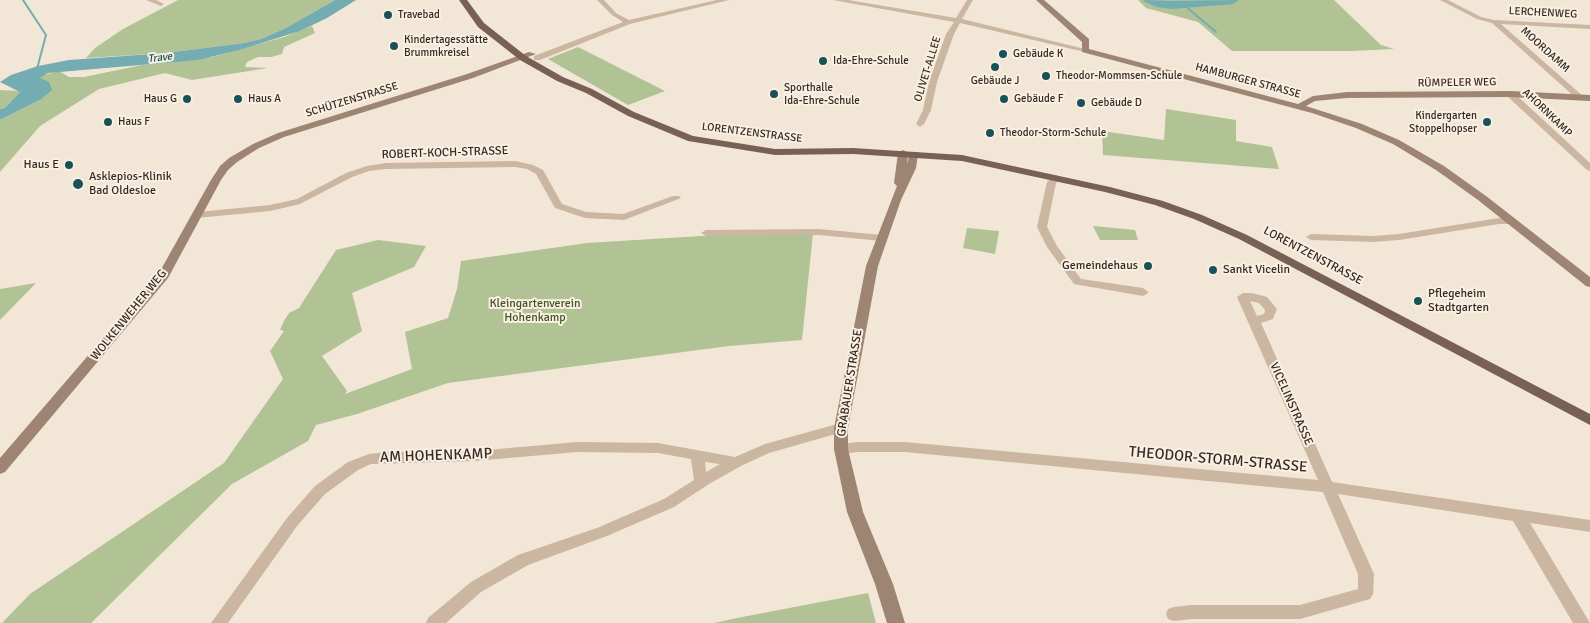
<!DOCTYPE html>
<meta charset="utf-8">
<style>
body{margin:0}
canvas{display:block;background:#f2e6d6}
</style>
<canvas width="1590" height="623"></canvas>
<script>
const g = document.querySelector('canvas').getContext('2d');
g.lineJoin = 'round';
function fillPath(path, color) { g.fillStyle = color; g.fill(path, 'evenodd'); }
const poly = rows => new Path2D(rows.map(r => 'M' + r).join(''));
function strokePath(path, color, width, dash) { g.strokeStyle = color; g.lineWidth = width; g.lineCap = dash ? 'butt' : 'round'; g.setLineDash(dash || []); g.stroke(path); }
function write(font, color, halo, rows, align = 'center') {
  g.font = font + ' Signika,sans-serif'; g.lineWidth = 4; g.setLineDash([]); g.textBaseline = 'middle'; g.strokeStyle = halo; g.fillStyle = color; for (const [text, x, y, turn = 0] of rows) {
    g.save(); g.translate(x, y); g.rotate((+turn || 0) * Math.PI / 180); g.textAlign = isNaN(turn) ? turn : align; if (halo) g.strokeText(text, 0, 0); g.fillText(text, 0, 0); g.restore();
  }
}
fillPath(poly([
 [178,0,335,0,286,28,261,39,244,43,166,53,86,58,95,48,123,29],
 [1138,0,1334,0,1381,45,1394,49,1352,51,1232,51,1198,22,1146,8],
 [312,26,315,33,284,47,282,54,271,57,258,57,247,62,245,67,268,68,192,80,165,73,99,89,40,126,0,172,0,120,40,100,41,76,59,71,69,77,84,77,142,65,212,57,284,37],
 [578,47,665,91,628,105,548,59],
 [0,90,21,91,5,108,0,109],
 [1166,109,1236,120,1236,141,1272,147,1279,169,1103,155,1102,131,1164,140],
 [1093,226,1135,230,1138,240,1100,240],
 [967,228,999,231,995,254,963,248],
 [813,233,802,340,729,346,448,383,357,414,316,425,308,441,232,484,91,623,2,623,30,594,224,463,283,379,270,351,284,331,280,330,284,321,289,313,299,308,336,250,378,240,426,246,414,267,352,293,362,331,322,356,347,391,345,394,412,369,405,332,448,318,457,289,461,261,587,243,701,236],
 [36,283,0,320,0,289],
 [868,593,876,623,714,623,742,617]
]), '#b1c295');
fillPath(poly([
 [335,0,356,0,327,18,300,31,239,50,198,60,48,73,40,78,49,82,52,90,40,100,0,120,0,109,5,108,20,92,0,82,11,75,38,66,69,60,166,53,244,43,261,39,286,28]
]), '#73acb1');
strokePath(poly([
 [23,0,46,35,37,69],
 [1184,5,1216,32]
]), '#73acb1', 2);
fillPath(poly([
 [1143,0,1172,1,1239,0,1233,4,1172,9,1157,7,1145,2,1143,0]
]), '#73acb1');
fillPath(poly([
 [146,0,156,0,164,4,161,6,146,0],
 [597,0,604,0,616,13,629,20,717,0,729,0,630,24,540,60,534,60,534,56,623,22,612,15,597,0],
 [833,0,848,0,956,18,967,0,973,0,962,19,1089,50,1085,52,960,23,954,34,937,82,931,110,924,124,920,127,916,124,923,110,929,82,946,34,954,22,833,0],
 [1440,0,1448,0,1481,17,1494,20,1590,25,1590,29,1501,24,1584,97,1577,99,1492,23,1477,19,1440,0],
 [1507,92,1513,92,1590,163,1590,171,1587,170,1507,96,1507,92],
 [515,161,533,165,543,170,562,204,586,212,623,214,673,196,679,196,681,198,624,220,585,218,555,208,536,174,527,169,515,167,386,169,369,171,352,177,300,204,270,211,197,218,192,215,197,212,270,205,297,199,346,173,367,166,386,163,515,161],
 [1056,175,1061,178,1056,183,1047,227,1057,246,1081,279,1143,288,1148,292,1147,294,1143,296,1074,284,1047,247,1037,227,1047,182,1056,175],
 [1499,218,1512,218,1517,221,1512,224,1499,224,1399,240,1373,242,1311,240,1306,237,1311,234,1373,236,1399,234,1499,218],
 [819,229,882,235,887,238,882,241,819,235,706,236,701,233,706,230,819,229],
 [1243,293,1252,293,1267,297,1277,309,1273,319,1261,323,1332,482,1590,520,1590,532,1530,523,1590,623,1573,623,1513,521,1338,494,1374,574,1373,594,1370,599,1300,619,1192,619,1174,621,1168,619,1166,614,1168,609,1174,607,1192,605,1300,605,1358,589,1358,574,1323,492,905,452,857,452,841,454,836,453,834,449,836,445,841,444,857,442,905,442,1318,480,1237,297,1243,293],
 [1250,301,1259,303,1265,310,1264,314,1257,316,1250,301],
 [841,423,846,425,847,428,846,431,769,453,741,466,709,484,674,507,607,536,528,565,481,592,446,623,426,623,428,618,471,582,518,555,597,528,664,499,694,480,691,459,658,453,577,452,475,461,371,464,358,470,325,494,297,526,228,623,211,623,287,518,315,486,348,462,369,454,386,452,475,451,577,442,658,443,735,457,765,444,841,423],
 [705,462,720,464,706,472,705,462]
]), '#cbb6a1');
fillPath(poly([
 [1036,0,1044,0,1089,39,1089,49,1298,104,1313,96,1347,92,1510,91,1590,95,1590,101,1510,97,1347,98,1315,101,1306,106,1362,124,1399,140,1444,166,1486,196,1590,277,1590,287,1586,286,1478,200,1436,170,1393,144,1356,128,1312,113,1082,52,1082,42,1036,0],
 [529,52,536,54,473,78,284,137,259,148,237,162,228,170,221,180,168,278,5,472,0,474,0,458,159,273,211,180,220,166,229,158,253,144,278,133,467,74,529,52],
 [903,150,908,153,907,164,910,152,916,152,918,154,916,168,901,200,878,266,848,428,848,449,863,512,893,584,905,623,887,623,875,584,847,512,834,449,834,428,866,266,897,186,894,183,898,153,903,150]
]), '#9e8473');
fillPath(poly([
 [459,0,467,0,484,23,526,56,563,77,592,89,634,112,693,136,775,149,853,148,962,155,1110,187,1163,201,1202,215,1247,235,1590,414,1590,425,1239,239,1194,219,1155,205,1105,192,962,161,853,154,775,155,688,141,628,116,586,93,557,81,520,60,478,27,459,0]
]), '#786154');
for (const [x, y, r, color] of [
 [388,15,5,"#185258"],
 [394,46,5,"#185258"],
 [1003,54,5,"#185258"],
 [823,61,5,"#185258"],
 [995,67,5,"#185258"],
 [1046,76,5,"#185258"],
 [774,94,5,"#185258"],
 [187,99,5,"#185258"],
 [238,99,5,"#185258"],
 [1004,99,5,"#185258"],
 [1081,103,5,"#185258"],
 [108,122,5,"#185258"],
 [1487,122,5,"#185258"],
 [990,133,5,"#185258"],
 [69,165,5,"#185258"],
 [78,184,6,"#185258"],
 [1148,266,5,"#185258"],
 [1213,270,5,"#185258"],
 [1418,301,5,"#185258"]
]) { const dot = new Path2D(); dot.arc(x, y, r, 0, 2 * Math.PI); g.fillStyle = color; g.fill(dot); strokePath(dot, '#faf0e2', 2); }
write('11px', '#352a25', '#faf0e2', [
 ["LERCHENWEG",1543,13,3],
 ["MOORDAMM",1545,50,42],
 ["OLIVET-ALLEE",928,69,-73],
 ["HAMBURGER STRASSE",1248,81,15],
 ["RÜMPELER WEG",1457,83,-1],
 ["SCHÜTZENSTRASSE",352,100,-17],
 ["AHORNKAMP",1547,113,44],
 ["LORENTZENSTRASSE",752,133,7]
]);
write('11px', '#352a25', '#faf0e2', [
 ["Travebad",398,15],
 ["Kindertagesstätte",404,40],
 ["Brummkreisel",404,53],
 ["Gebäude K",1013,54],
 ["Ida-Ehre-Schule",833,61],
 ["Theodor-Mommsen-Schule",1056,76],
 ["Gebäude J",995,81,"center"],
 ["Sporthalle",784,88],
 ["Ida-Ehre-Schule",784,101],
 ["Haus G",177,99,"right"],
 ["Haus A",248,99],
 ["Gebäude F",1014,99],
 ["Gebäude D",1091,103],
 ["Kindergarten",1477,116,"right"],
 ["Stoppelhopser",1477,129,"right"],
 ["Haus F",118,122],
 ["Theodor-Storm-Schule",1000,133]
], 'left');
write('italic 11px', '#185258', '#faf0e2', [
 ["Trave",160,58,-7]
]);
write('12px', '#352a25', '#faf0e2', [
 ["ROBERT-KOCH-STRASSE",445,153,-2],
 ["LORENTZENSTRASSE",1313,256,28],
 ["WOLKENWEHER WEG",129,315,-51],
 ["GRABAUER STRASSE",850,383,-81],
 ["VICELINSTRASSE",1291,404,66]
]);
write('12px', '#352a25', '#faf0e2', [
 ["Haus E",59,165,"right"],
 ["Asklepios-Klinik",89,177],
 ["Bad Oldesloe",89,191],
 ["Gemeindehaus",1138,266,"right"],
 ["Sankt Vicelin",1223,270],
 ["Pflegeheim",1428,294],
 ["Stadtgarten",1428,308]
], 'left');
write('12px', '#425427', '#faf0e2', [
 ["Kleingartenverein",535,304],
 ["Hohenkamp",535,318]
]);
write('15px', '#352a25', '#faf0e2', [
 ["AM HOHENKAMP",436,456,-2],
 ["THEODOR-STORM-STRASSE",1218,460,5]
]);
</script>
